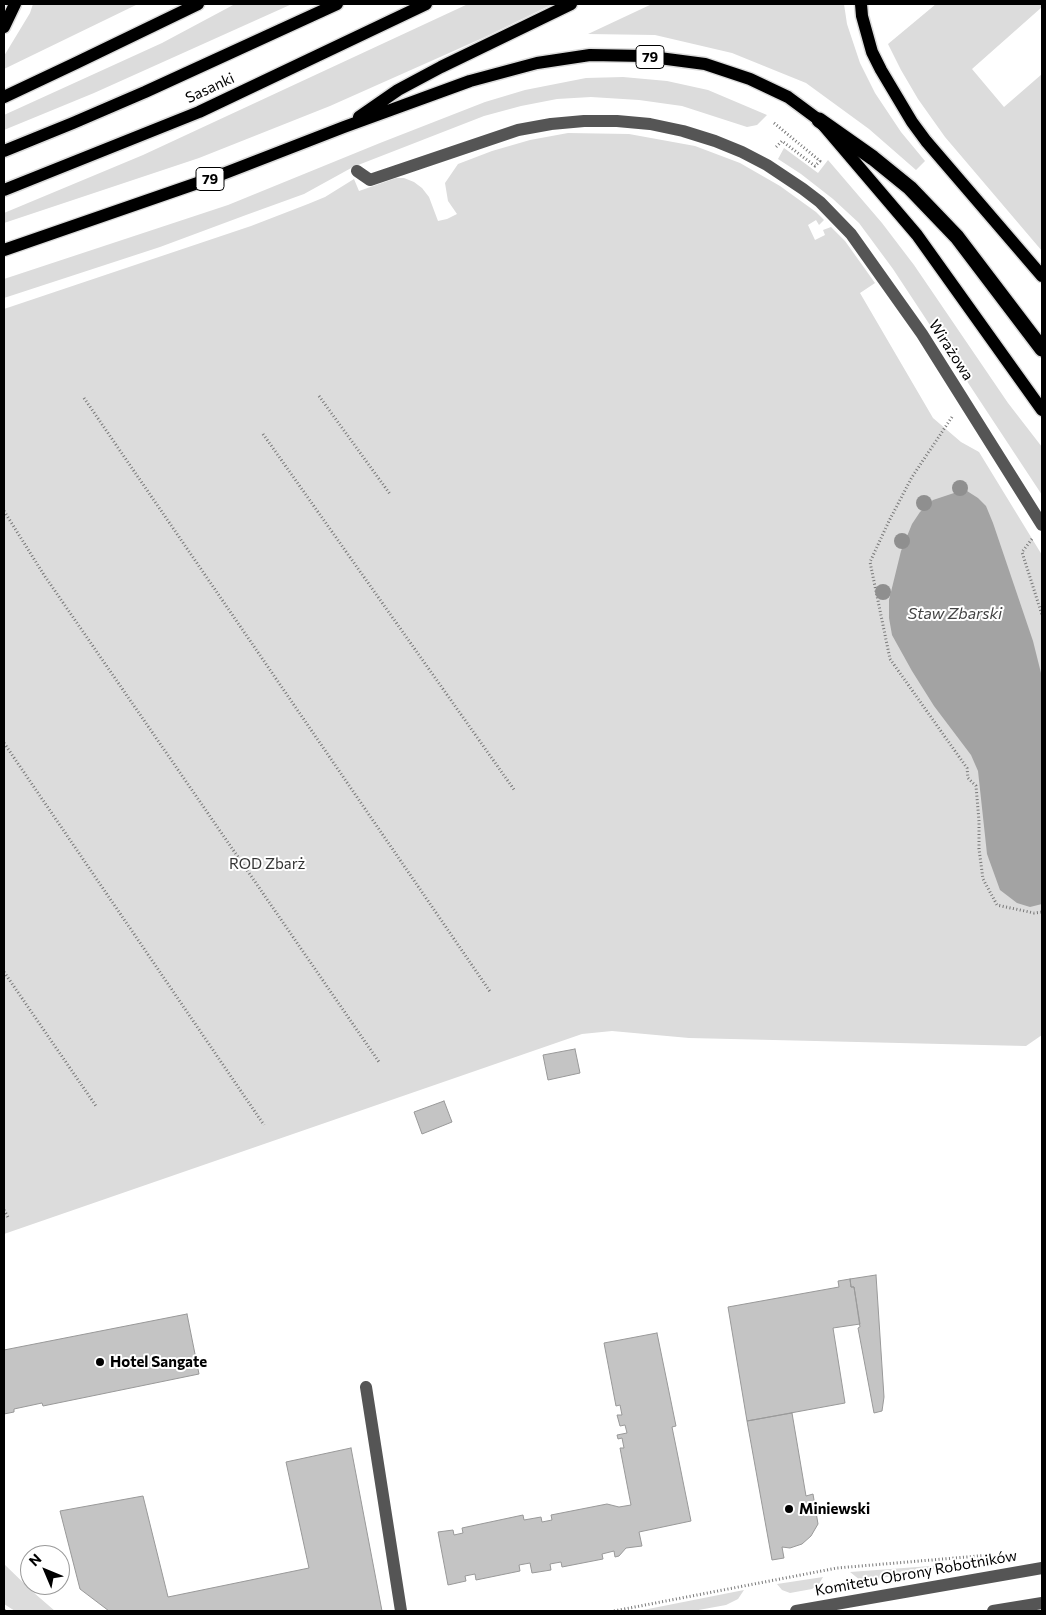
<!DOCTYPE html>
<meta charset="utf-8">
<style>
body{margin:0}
#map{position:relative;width:1046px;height:1615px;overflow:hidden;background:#fff;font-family:Commissioner,sans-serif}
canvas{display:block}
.frame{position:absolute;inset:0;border:5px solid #000;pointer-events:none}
.north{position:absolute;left:20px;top:1545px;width:50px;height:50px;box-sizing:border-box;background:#fff;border:1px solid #999;border-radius:50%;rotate:315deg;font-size:14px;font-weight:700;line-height:20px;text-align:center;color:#000}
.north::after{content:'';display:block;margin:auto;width:18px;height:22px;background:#000;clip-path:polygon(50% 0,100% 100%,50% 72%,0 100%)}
</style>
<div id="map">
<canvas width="1046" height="1615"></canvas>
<div class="frame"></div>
<div class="north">N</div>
</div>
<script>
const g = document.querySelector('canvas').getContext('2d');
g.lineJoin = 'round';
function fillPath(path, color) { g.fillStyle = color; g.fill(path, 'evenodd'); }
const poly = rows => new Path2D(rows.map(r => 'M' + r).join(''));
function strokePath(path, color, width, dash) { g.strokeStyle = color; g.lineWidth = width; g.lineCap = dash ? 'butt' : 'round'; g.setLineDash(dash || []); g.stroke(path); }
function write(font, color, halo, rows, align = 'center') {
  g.font = font + ' Commissioner,sans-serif'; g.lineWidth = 4; g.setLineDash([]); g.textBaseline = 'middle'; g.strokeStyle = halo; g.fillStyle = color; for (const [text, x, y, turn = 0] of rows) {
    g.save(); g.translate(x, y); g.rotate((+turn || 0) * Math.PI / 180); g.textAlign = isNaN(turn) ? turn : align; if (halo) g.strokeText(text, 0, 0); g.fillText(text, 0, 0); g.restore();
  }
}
fillPath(poly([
 [33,4,138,4,4,69,4,56,30,13],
 [235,4,292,4,94,93,4,130,4,115,162,43],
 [468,4,553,4,485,37,330,106,199,158,4,223,4,213,143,155],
 [652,4,844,4,847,24,860,63,875,93,901,132,925,161,916,170,869,129,806,83,732,53,655,35,588,34],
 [936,4,1042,4,1042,7,972,69,1004,107,1042,74,1042,251,945,137,918,99,901,70,888,44],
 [623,77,667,81,708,90,767,115,757,125,747,127,682,106,639,100,591,97,557,99,521,106,484,116,353,167,304,194,246,215,160,247,4,298,4,279,228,205,380,143,485,102,525,90,586,78],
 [568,133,629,134,695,146,740,163,780,186,816,212,824,220,819,225,816,220,808,225,815,240,825,235,823,230,831,227,845,241,875,283,860,293,933,418,961,442,979,452,1042,555,1042,1035,1026,1046,689,1038,612,1031,582,1034,4,1234,4,309,251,226,308,204,325,197,354,179,359,191,396,178,404,178,414,182,422,188,429,197,438,221,447,219,457,214,448,201,445,183,458,164,492,151,530,140],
 [784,148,818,173,828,160,882,223,914,265,1008,403,1042,447,1042,495,893,269,859,223,833,199,801,174,778,159],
 [971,1563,863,1581,860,1580,850,1572],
 [4,1564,33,1592,55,1611,15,1611,4,1604],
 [823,1577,819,1584,812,1589,790,1593,782,1590,777,1584],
 [744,1590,738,1599,726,1605,693,1611,638,1611]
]), '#dcdcdc');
fillPath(poly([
 [967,491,978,498,986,506,993,523,1033,641,1042,677,1042,904,1030,907,1017,903,1000,890,987,854,978,771,971,755,934,706,912,671,892,635,889,618,889,600,901,551,912,524,920,512,933,500,957,492]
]), '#a3a3a3');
const building = poly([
 [575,1049,580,1073,548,1080,543,1055,575,1049],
 [444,1101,452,1122,422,1134,414,1112,444,1101],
 [876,1275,884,1397,882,1411,874,1413,858,1328,860,1327,854,1287,851,1287,850,1279,876,1275],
 [850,1279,851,1287,854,1287,860,1324,833,1328,845,1403,747,1421,728,1307,839,1287,838,1281,850,1279],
 [187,1314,199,1374,43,1406,42,1403,14,1409,14,1412,4,1414,4,1350,187,1314],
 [657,1333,676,1426,672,1427,691,1521,639,1532,642,1546,626,1548,619,1556,615,1557,614,1551,602,1554,603,1559,562,1567,561,1562,550,1564,551,1570,532,1573,530,1563,519,1565,520,1571,476,1580,475,1574,465,1576,466,1581,448,1585,438,1532,453,1530,454,1535,463,1533,462,1528,523,1515,524,1520,541,1517,542,1522,552,1520,551,1515,607,1504,619,1507,631,1505,620,1448,624,1448,622,1438,618,1439,617,1435,627,1433,625,1425,620,1426,617,1415,622,1415,620,1405,616,1406,604,1343,657,1333],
 [792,1413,806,1496,813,1494,818,1524,811,1536,802,1544,790,1548,782,1547,784,1558,772,1560,747,1421,792,1413],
 [351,1448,382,1611,109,1611,80,1589,60,1511,143,1496,168,1597,309,1568,286,1462,351,1448]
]);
fillPath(building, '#c4c4c4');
strokePath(building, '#999', 1);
const major = poly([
 [861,4,862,16,872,52,881,70,912,122,926,141,1042,276],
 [4,27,15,4],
 [4,97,76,63,198,4],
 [359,117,398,90,441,67,571,4],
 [4,151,73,123,145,92,337,4],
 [4,190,199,112,426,4],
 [4,250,215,177,344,127,470,81,537,63,590,55,644,56,705,64,750,79,788,97,819,120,917,235,1042,410]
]);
const highway = poly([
 [819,120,873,158,910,188,957,237,1042,349]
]);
strokePath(major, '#dbdbdb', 15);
strokePath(highway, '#dbdbdb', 18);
strokePath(poly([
 [774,123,820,161,815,166,782,141,775,148],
 [319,396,390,494],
 [84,398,491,993],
 [952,417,912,477,889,521,870,562,890,659,967,768,968,778,976,786,979,821,979,849,983,879,997,905,1034,913,1042,912],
 [263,434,515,791],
 [4,511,44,575,379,1062],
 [1032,539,1022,552,1042,615],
 [4,743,264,1125],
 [4,972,96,1106],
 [4,1210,9,1219],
 [4,1610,5,1611],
 [614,1611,837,1568,990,1555]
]), '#777', 3, [1, 2.5]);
strokePath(poly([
 [357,171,370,180,518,130,551,124,584,121,617,121,650,124,683,131,715,141,742,152,767,165,803,189,820,202,851,234,922,334,1042,525],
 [366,1387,401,1611],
 [796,1611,1042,1568],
 [993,1611,1042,1603]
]), '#555', 12);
strokePath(major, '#000', 12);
strokePath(highway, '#000', 15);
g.fillStyle = '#8f8f8f';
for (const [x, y] of [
 [960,488],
 [924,503],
 [902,541],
 [883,592]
]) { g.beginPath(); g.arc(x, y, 8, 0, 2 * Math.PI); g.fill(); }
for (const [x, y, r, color] of [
 [100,1362,5,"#000"],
 [789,1509,5,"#000"]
]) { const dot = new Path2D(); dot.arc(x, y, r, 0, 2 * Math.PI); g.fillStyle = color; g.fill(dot); strokePath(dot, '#fff', 2); }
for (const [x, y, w] of [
 [650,57,28],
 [210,179,28]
]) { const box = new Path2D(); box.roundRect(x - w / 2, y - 11.5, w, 23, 4); g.fillStyle = '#fff'; g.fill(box); strokePath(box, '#000', 1); }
write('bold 14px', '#000', null, [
 ["79",650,57],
 ["79",210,179]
]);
write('15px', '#000', '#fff', [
 ["Sasanki",210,88,-25],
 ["Wirażowa",951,350,57],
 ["Komitetu Obrony Robotników",916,1573,-10]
]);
write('15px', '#333', '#fff', [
 ["ROD Zbarż",267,864]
]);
write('bold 15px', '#000', '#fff', [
 ["Hotel Sangate",110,1362],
 ["Miniewski",799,1509]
], 'left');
write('italic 16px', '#444', '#fff', [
 ["Staw Zbarski",955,614]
]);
</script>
